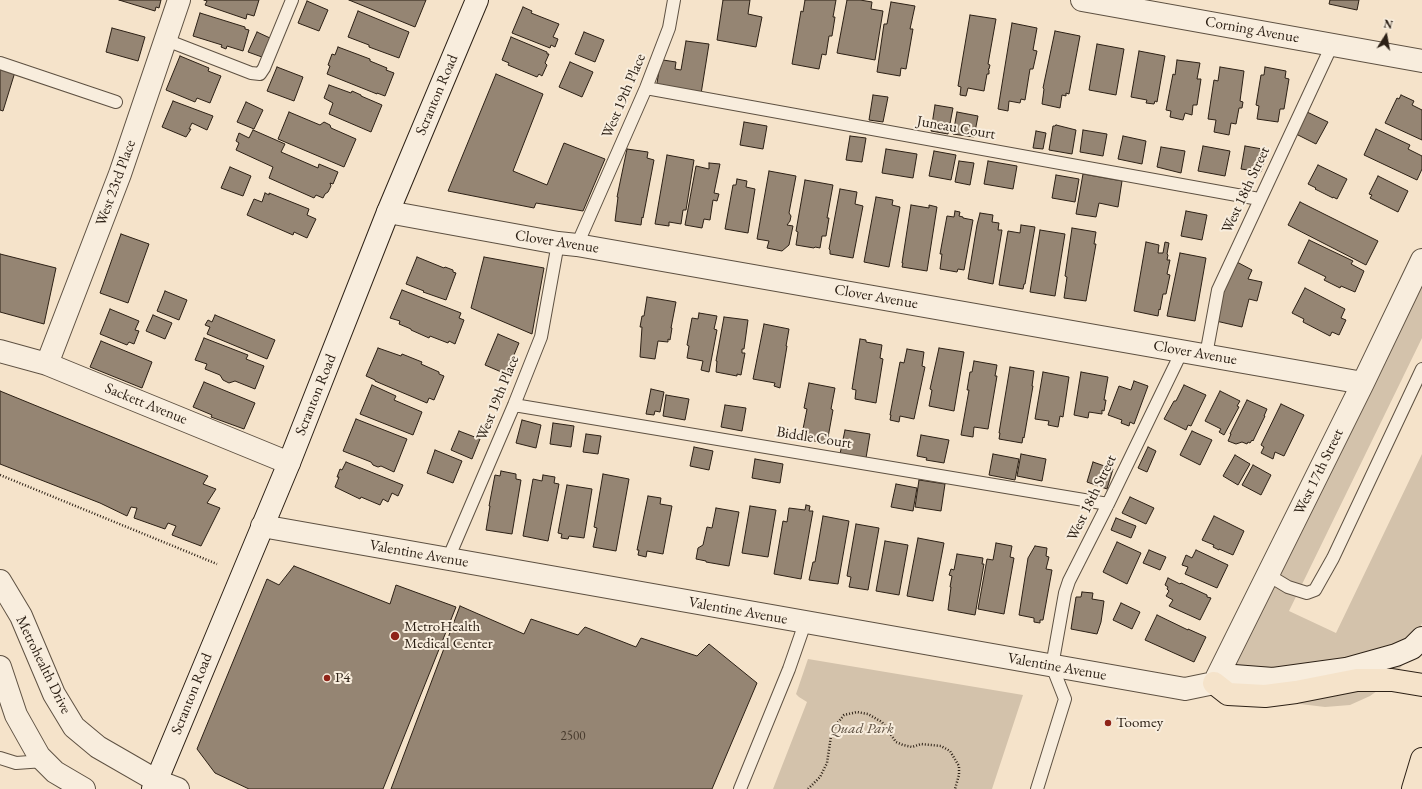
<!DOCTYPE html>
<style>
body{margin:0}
#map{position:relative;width:1422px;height:789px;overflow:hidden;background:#f5e3ca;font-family:"EB Garamond",serif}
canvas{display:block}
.north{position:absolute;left:1366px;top:16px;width:40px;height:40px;-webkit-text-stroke:3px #f8eddd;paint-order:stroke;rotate:11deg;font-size:11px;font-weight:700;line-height:16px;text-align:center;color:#2c2015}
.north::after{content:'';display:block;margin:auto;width:14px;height:18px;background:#2c2015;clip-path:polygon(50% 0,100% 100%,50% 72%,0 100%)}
</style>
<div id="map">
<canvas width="1422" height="789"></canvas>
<div class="north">N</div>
</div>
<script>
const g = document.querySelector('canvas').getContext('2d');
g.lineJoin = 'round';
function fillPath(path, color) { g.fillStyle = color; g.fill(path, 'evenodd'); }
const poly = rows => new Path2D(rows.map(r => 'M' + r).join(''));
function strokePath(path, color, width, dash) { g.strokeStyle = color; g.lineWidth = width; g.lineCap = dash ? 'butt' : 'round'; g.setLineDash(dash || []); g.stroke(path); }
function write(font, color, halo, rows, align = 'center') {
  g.font = font + ' "EB Garamond",serif'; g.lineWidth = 4; g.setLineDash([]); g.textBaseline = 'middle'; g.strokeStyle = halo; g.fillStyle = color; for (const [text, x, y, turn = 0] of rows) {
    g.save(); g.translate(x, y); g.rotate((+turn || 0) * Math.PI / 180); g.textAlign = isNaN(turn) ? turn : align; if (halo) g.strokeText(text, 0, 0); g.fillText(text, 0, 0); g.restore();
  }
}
fillPath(poly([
 [1422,260,1422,338,1289,611,1336,633,1422,454,1422,623,1414,643,1405,662,1388,683,1370,696,1350,705,1325,707,1209,693],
 [808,659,1023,695,992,789,773,789,807,702,799,697,796,694]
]), '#d3c2ab');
const building = poly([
 [119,0,161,0,159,8,156,7,155,11,119,0],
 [204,0,259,0,254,16,247,14,246,19,205,5,207,1,204,0],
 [349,0,426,0,415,27,349,0],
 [723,0,750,0,748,14,762,17,756,47,717,40,723,0],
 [805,0,836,0,833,17,835,17,832,36,829,36,826,55,822,54,819,69,792,64,801,11,803,12,805,0],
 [847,0,860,0,872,2,871,9,883,11,875,60,837,53,847,0],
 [1330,0,1359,0,1357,10,1329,4,1330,0],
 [307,1,328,10,319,31,298,23,307,1],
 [891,2,915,6,910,29,913,29,906,69,901,68,900,76,877,72,884,24,887,24,891,2],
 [523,7,532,11,531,13,559,24,553,37,558,39,555,47,551,45,550,48,512,33,523,7],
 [358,11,409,32,399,58,369,47,369,45,348,37,358,11],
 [200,13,245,27,245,29,249,30,243,51,227,46,226,49,221,47,222,45,193,36,200,13],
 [970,15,996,19,988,64,990,65,989,69,988,69,989,70,989,74,987,74,984,91,968,88,966,96,960,95,961,87,958,86,970,15],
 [1012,23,1037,28,1033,50,1037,51,1033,69,1030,69,1025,100,1021,99,1020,103,1009,101,1008,111,998,109,1012,23],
 [112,28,145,37,138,61,106,52,112,28],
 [1055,31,1080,36,1069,94,1066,93,1066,96,1062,95,1060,108,1042,104,1044,89,1043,88,1055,31],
 [257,32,270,38,262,57,248,52,257,32],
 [584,32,604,40,595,62,575,54,584,32],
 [511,37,547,52,547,54,549,54,545,63,547,65,542,76,539,74,537,77,508,65,509,63,502,60,511,37],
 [686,41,709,44,701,94,661,87,657,83,659,71,663,60,676,62,675,69,681,70,686,41],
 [1097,44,1124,49,1116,95,1089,90,1097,44],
 [338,47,370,59,370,61,387,68,386,70,394,73,385,96,377,93,377,94,327,74,330,66,328,65,332,54,335,55,338,47],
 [1139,51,1165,56,1157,102,1155,101,1154,104,1146,103,1147,100,1131,97,1139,51],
 [180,56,209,68,208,71,221,76,210,103,197,98,195,102,166,90,180,56],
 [1177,60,1200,63,1197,79,1201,79,1197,105,1193,105,1192,115,1185,113,1183,120,1170,117,1171,111,1166,110,1173,74,1175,75,1177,60],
 [570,62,593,72,582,97,559,87,570,62],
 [0,67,15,72,3,111,0,110,0,67],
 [277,67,303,77,294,101,267,91,277,67],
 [1220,67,1244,71,1240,101,1243,102,1242,108,1239,108,1236,124,1231,123,1229,135,1214,132,1216,120,1208,119,1214,80,1218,81,1220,67],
 [1265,67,1286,71,1285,78,1289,79,1284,109,1280,109,1278,122,1257,119,1259,106,1256,105,1261,75,1264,75,1265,67],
 [496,74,543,94,513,171,547,185,564,143,605,159,583,211,536,203,534,208,448,191,496,74],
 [329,85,351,93,352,91,361,95,361,96,382,105,371,132,329,114,333,103,324,98,329,85],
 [873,95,888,97,883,122,869,120,873,95],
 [1401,95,1414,101,1412,105,1422,110,1422,140,1385,123,1397,98,1399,99,1401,95],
 [173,101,213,116,207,130,192,123,189,129,191,129,186,137,162,127,173,101],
 [246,102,263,110,254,129,237,122,246,102],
 [935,105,953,108,948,134,931,131,935,105],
 [289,112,320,125,324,122,330,125,331,128,356,139,344,167,278,139,289,112],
 [957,112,978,116,974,137,953,134,957,112],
 [1307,112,1328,122,1316,144,1296,134,1307,112],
 [744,122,767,126,763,149,740,145,744,122],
 [1056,125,1076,130,1072,154,1049,150,1053,126,1055,126,1056,125],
 [1376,129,1410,145,1408,149,1422,156,1422,169,1417,180,1364,155,1376,129],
 [253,130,285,144,281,152,318,168,319,164,338,172,333,184,330,183,331,186,328,192,325,194,323,198,316,195,314,198,269,178,273,167,236,150,239,143,236,141,239,133,249,138,253,130],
 [1083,130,1107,134,1103,156,1080,152,1083,130],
 [1036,131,1046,133,1043,149,1033,148,1036,131],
 [850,136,866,138,862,162,846,160,850,136],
 [1123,136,1146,141,1142,164,1118,159,1123,136],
 [1203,146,1230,151,1225,176,1198,171,1203,146],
 [1245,146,1268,150,1261,172,1241,169,1245,146],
 [1161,147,1185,151,1181,173,1157,167,1161,147],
 [627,149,648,152,647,158,654,160,643,218,642,217,641,225,615,221,618,197,617,197,627,149],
 [886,149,917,154,913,178,882,173,886,149],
 [934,151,956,155,951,180,929,176,934,151],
 [667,155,694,160,686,210,683,210,681,224,669,222,669,226,655,224,667,155],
 [959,161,974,163,970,185,955,182,959,161],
 [988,161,1017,166,1013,189,984,184,988,161],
 [709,163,720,164,714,193,719,194,717,201,713,200,710,220,704,219,702,228,685,225,696,166,709,169,709,163],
 [1318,165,1347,179,1337,199,1333,197,1333,198,1315,189,1316,188,1308,184,1318,165],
 [230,167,251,176,243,196,221,188,230,167],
 [769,171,796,176,789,213,791,216,790,221,787,225,793,226,789,245,782,251,767,248,769,241,757,239,769,171],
 [1083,174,1122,181,1118,207,1099,203,1096,217,1076,214,1083,174],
 [1056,175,1079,179,1075,202,1052,198,1056,175],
 [1378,176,1408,191,1398,212,1370,198,1372,195,1369,194,1378,176],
 [737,179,747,181,746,187,755,189,748,233,725,229,733,185,736,185,737,179],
 [805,180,833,185,827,218,829,218,826,236,822,236,820,248,815,247,814,248,796,245,798,232,796,231,805,180],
 [840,189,857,192,855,204,863,206,853,258,830,254,830,250,829,249,840,189],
 [265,193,269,195,269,193,309,209,307,215,316,219,307,238,294,232,293,235,247,215,254,199,262,202,265,193],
 [876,197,893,200,892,205,900,207,889,267,864,262,876,197],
 [1300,202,1378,241,1366,265,1288,225,1300,202],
 [911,205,929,208,929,205,937,207,927,271,902,267,903,263,902,263,911,205],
 [955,211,960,212,959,216,963,217,963,218,973,220,964,270,958,269,957,272,940,269,942,254,940,254,947,216,954,217,955,211],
 [1186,211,1207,215,1202,240,1181,236,1186,211],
 [980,213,993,215,992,222,999,223,998,230,1002,230,993,284,968,279,977,225,980,213],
 [1021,225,1035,227,1025,284,1024,284,1023,289,999,285,1008,231,1020,233,1021,225],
 [1072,228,1096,232,1094,244,1096,244,1086,301,1064,298,1067,277,1065,276,1072,228],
 [1040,230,1065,234,1055,296,1030,292,1040,230],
 [121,234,149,244,128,303,100,293,121,234],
 [1309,240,1353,261,1351,264,1364,271,1355,292,1341,286,1340,288,1324,280,1326,277,1298,263,1309,240],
 [1146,242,1159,245,1158,253,1163,253,1165,242,1169,243,1167,254,1168,255,1167,260,1170,260,1167,274,1170,275,1166,294,1163,294,1160,310,1159,309,1158,316,1134,311,1146,242],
 [1180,253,1206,258,1195,321,1167,316,1180,253],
 [0,254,56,268,44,324,0,312,0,254],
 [417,257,444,268,445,267,453,270,453,272,456,273,446,300,423,292,424,291,406,284,417,257],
 [484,257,544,268,532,334,471,308,484,257],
 [1235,261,1252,270,1248,279,1262,282,1257,301,1249,299,1242,327,1216,321,1228,274,1235,261],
 [1305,288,1345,309,1341,318,1346,320,1339,335,1332,332,1330,336,1303,322,1304,319,1292,313,1305,288],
 [402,290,461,313,459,318,464,320,455,344,449,341,448,343,430,336,429,338,411,330,411,329,399,324,400,321,390,318,402,290],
 [165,291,187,300,179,320,157,311,165,291],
 [647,297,676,302,671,328,672,328,670,340,668,339,668,342,658,341,655,359,640,357,642,327,640,327,642,316,644,316,647,297],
 [110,309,139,321,135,330,139,331,134,344,129,342,127,345,100,334,110,309],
 [699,313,717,316,714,329,717,330,709,372,701,370,703,361,687,358,689,346,687,345,692,318,698,319,699,313],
 [153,315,172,323,165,339,146,331,153,315],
 [215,315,275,340,267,359,207,334,210,327,205,325,208,320,212,322,215,315],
 [724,317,748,320,744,349,742,349,742,353,745,353,741,375,737,374,737,376,716,372,717,361,716,361,724,317],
 [764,324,789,329,786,346,787,346,780,388,774,386,775,383,753,379,764,324],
 [498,334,519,343,506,374,485,365,498,334],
 [204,338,248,355,246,359,264,366,255,389,235,381,229,383,223,380,220,375,205,369,207,364,195,360,204,338],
 [860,339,866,340,866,342,882,345,880,358,883,359,876,403,855,399,856,390,852,389,860,339],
 [101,341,152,362,142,388,90,367,101,341],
 [378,348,401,356,402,354,422,362,421,364,439,372,439,374,444,376,434,400,429,398,427,403,375,381,375,380,366,376,378,348],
 [939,348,964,352,954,411,929,406,932,390,930,389,939,348],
 [907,349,924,352,922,366,925,367,914,419,900,416,899,422,890,420,891,415,890,415,900,362,904,363,907,349],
 [974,361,997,365,995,376,997,376,988,429,974,427,973,437,961,435,969,390,967,390,970,372,972,372,974,361],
 [1010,367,1034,371,1032,386,1033,386,1024,438,1023,437,1022,443,999,439,1000,433,999,433,1010,367],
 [1043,372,1069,377,1063,417,1060,416,1058,427,1048,425,1049,421,1035,419,1043,372],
 [1081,372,1108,377,1104,400,1106,400,1104,411,1102,410,1102,414,1089,412,1088,418,1074,415,1081,372],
 [1134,381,1148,386,1134,424,1130,422,1129,426,1121,423,1122,420,1108,415,1119,386,1131,390,1134,381],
 [204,382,255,403,244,429,211,417,212,415,193,407,204,382],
 [809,383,835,388,831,409,833,410,827,443,801,439,807,409,804,408,809,383],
 [372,385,396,396,394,400,422,412,413,435,360,414,372,385],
 [1184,385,1206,395,1191,426,1188,425,1186,430,1164,419,1174,401,1176,401,1184,385],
 [651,389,664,392,660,412,655,411,654,415,646,414,651,389],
 [0,391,208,476,203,484,216,489,207,503,220,508,201,546,172,535,176,526,168,523,165,529,134,518,137,508,131,507,127,516,100,503,0,464,0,391],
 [1220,391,1240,401,1237,406,1239,407,1224,435,1219,432,1221,429,1205,421,1220,391],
 [666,395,689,399,685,420,663,416,666,395],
 [1247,400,1267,409,1264,416,1265,416,1253,441,1252,440,1250,443,1248,442,1247,444,1242,442,1236,444,1228,441,1231,434,1230,434,1247,400],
 [1281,404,1304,415,1284,456,1275,452,1273,459,1261,453,1264,447,1261,445,1281,404],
 [725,405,746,408,742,431,721,427,725,405],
 [356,419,407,439,394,472,381,466,378,467,373,465,371,462,343,451,356,419],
 [522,420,541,425,536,448,516,443,522,420],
 [553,423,574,426,571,447,550,444,553,423],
 [845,430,870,434,866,458,840,454,845,430],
 [459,431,480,439,472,459,451,450,459,431],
 [1192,431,1212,440,1200,465,1180,455,1192,431],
 [586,434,601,436,598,454,583,452,586,434],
 [921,435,949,440,944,463,926,460,927,458,917,456,921,435],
 [694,447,713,451,709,470,690,466,694,447],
 [1148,447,1156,451,1147,472,1138,468,1148,447],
 [435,450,462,461,453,483,427,473,435,450],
 [993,454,1019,459,1015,480,989,475,993,454],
 [1021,454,1046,459,1042,481,1017,476,1021,454],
 [1235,455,1250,464,1238,485,1223,476,1235,455],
 [755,459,783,464,780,483,752,478,755,459],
 [346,462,403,485,398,496,392,493,388,502,383,499,380,505,361,497,360,499,335,487,339,477,337,477,340,469,342,470,346,462],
 [1093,462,1113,469,1107,489,1087,482,1093,462],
 [1253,465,1271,475,1261,495,1242,485,1253,465],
 [501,471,516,474,516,479,521,480,512,534,486,530,490,506,489,506,495,475,500,476,501,471],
 [603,474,629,479,616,551,593,547,597,528,594,527,603,474],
 [543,475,555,477,554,483,559,484,548,541,523,536,533,479,542,481,543,475],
 [919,480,945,484,941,511,915,507,919,480],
 [896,484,917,488,913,511,891,507,896,484],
 [567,485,592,489,584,538,569,536,568,539,561,538,562,534,558,533,567,485],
 [648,496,661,498,660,504,672,506,663,554,647,551,646,557,638,555,639,550,637,550,648,496],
 [1130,497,1154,508,1146,524,1122,513,1130,497],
 [806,505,810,506,809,511,813,511,801,579,774,574,783,521,787,522,789,508,805,510,806,505],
 [750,506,776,510,768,557,742,553,750,506],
 [716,508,739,512,729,566,706,562,706,561,696,559,698,548,703,545,707,527,712,528,716,508],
 [823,516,849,521,838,584,809,580,813,562,815,562,823,516],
 [1214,516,1244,531,1233,555,1219,549,1219,550,1213,547,1214,545,1202,540,1214,516],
 [1116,518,1136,526,1131,538,1111,530,1116,518],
 [856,524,879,528,868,590,849,587,851,577,847,576,856,524],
 [918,538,944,543,933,601,907,596,918,538],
 [885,541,908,545,899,595,876,591,885,541],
 [1117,542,1141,553,1127,584,1103,572,1117,542],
 [996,543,1012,546,1010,557,1014,558,1004,614,978,609,987,559,993,560,996,543],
 [1035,546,1047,548,1046,556,1049,557,1046,569,1052,570,1043,620,1040,620,1040,623,1034,622,1034,618,1019,615,1028,558,1035,546],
 [1149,550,1166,557,1160,570,1143,563,1149,550],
 [1196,550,1228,565,1217,588,1185,574,1188,567,1182,565,1186,555,1192,558,1196,550],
 [957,554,983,558,982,564,984,564,975,615,948,610,951,587,950,587,952,576,949,575,951,569,954,570,957,554],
 [294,566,390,604,396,585,456,607,383,789,249,789,215,773,197,749,267,579,279,585,294,566],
 [1168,578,1180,584,1181,583,1207,595,1207,597,1211,598,1200,620,1169,606,1173,600,1166,596,1169,591,1167,589,1168,587,1165,585,1168,578],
 [1082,592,1093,593,1092,599,1104,601,1101,622,1097,634,1071,629,1076,597,1081,597,1082,592],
 [1121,603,1140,612,1132,629,1113,620,1121,603],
 [460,606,524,634,531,619,578,635,585,627,636,647,641,638,697,656,709,644,757,683,712,789,391,789,460,606],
 [1157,615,1188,630,1188,629,1206,637,1194,662,1145,640,1157,615]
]);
fillPath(building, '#958573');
strokePath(building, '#2c2015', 1);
const lane = poly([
 [166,40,251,73,260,74,264,68,292,0],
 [0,63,116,102],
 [646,88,1259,199],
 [577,245,646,88,669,28,674,0],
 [1206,355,1218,290,1332,45],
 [514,405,1108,504],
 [448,559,514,405,541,337,558,243],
 [1268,575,1288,587,1307,593,1315,590,1333,558,1422,369],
 [0,758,16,763,44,761],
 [740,789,789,669,805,623],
 [1037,789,1065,699,1052,666,1065,593,1069,581,1108,504,1182,351]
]);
const street = poly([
 [1082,0,1422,61],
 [388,212,558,243,577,245,1363,383],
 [0,351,47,364,289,463],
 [47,364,120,174,179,0],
 [262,526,1185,689,1214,683,1363,383,1422,260],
 [0,581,21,616,54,694,74,727,98,747,157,781,178,789],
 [0,667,16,715,39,756,55,772,84,789]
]);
const secondary = poly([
 [1214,683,1234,676,1273,679,1346,669,1396,655,1412,648,1422,638],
 [153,789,289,463,388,212,477,0]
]);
const highway = poly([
 [1214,683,1228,694,1265,696,1296,692,1357,680,1392,680,1422,685],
 [1413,789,1422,759]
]);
strokePath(lane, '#5e5142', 14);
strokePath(street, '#5e5142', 24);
strokePath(secondary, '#2c2015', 24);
strokePath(highway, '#2c2015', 24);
strokePath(poly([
 [0,475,217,564],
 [808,789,820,777,827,763,831,736,836,725,844,715,857,712,868,714,882,722,896,742,903,745,912,747,921,744,941,746,950,751,959,766,959,775,955,789]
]), '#2c2015', 2.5, [1, 2]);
strokePath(lane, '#f8eddd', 12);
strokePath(street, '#f8eddd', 22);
strokePath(secondary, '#f8eddd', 22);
strokePath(highway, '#f5e3ca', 22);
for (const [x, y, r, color] of [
 [395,636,5,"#8f2418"],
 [327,678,4,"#8f2418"],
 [1108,723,4,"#8f2418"]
]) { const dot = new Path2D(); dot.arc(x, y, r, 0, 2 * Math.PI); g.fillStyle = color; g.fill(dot); strokePath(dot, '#f8eddd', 1.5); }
write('13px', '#46392c', null, [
 ["2500",573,736]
]);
write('15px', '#2c2015', '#f8eddd', [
 ["Corning Avenue",1252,30,10],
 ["Scranton Road",437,95,-67],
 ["West 19th Place",624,96,-67],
 ["Juneau Court",956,128,10],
 ["West 23rd Place",116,183,-70],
 ["West 18th Street",1246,190,-65],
 ["Clover Avenue",557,242,9],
 ["Clover Avenue",876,297,10],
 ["Clover Avenue",1195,353,10],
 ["Scranton Road",316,395,-68],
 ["West 19th Place",498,398,-68],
 ["Sackett Avenue",146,404,22],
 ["Biddle Court",814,438,9],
 ["West 17th Street",1319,472,-64],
 ["West 18th Street",1092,498,-64],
 ["Valentine Avenue",419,554,10],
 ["Valentine Avenue",738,611,10],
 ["Metrohealth Drive",43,665,64],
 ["Valentine Avenue",1057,667,10],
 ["Scranton Road",192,694,-68]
]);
write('15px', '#2c2015', '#f8eddd', [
 ["MetroHealth",404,627],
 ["Medical Center",404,644],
 ["P4",335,678],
 ["Toomey",1116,723]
], 'left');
write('italic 15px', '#5e5142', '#f8eddd', [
 ["Quad Park",862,729]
]);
</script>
